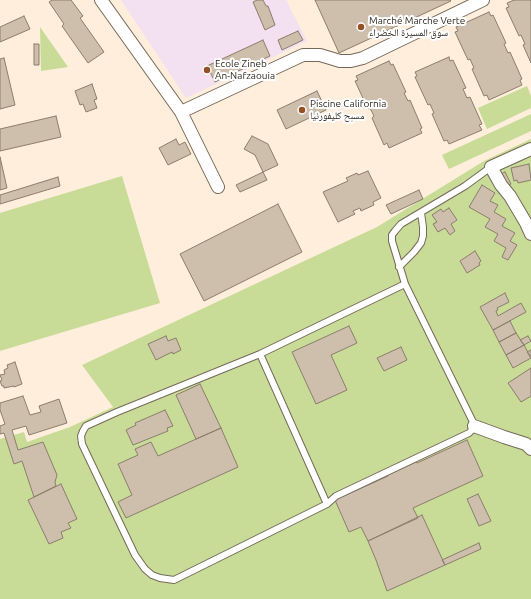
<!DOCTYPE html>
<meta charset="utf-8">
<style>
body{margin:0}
canvas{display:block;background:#feeedb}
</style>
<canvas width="531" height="599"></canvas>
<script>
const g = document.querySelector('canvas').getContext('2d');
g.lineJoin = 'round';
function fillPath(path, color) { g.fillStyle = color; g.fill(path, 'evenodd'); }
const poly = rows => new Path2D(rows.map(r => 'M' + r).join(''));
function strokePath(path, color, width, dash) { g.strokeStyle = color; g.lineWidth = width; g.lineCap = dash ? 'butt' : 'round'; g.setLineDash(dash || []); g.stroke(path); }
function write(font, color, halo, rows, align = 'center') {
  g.font = font + ' Ubuntu,"Noto Naskh Arabic",sans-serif'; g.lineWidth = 4; g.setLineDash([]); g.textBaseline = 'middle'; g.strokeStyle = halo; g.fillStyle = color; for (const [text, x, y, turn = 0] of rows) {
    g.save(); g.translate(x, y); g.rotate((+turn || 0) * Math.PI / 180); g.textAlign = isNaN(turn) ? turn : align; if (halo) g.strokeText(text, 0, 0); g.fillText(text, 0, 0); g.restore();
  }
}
fillPath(poly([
 [121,0,286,0,307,41,186,98]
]), '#f3e0f1');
fillPath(poly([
 [40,27,68,67,41,71],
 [527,86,531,96,531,108,487,129,478,108],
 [531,114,531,131,449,169,442,155],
 [531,139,531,599,0,599,0,439,24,432,27,442,70,427,113,407,82,365,377,227,484,161],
 [122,176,160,303,0,351,0,213]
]), '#c8db97');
const building = poly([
 [52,0,71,0,83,16,80,18,104,52,88,63,62,26,64,24,49,2,52,0],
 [257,0,263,0,266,6,268,6,275,25,265,30,253,2,257,0],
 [315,0,450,0,451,1,339,53,315,0],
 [514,0,531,0,531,63,523,45,525,44,521,35,519,36,506,8,509,7,507,3,514,0],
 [489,12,491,16,493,15,506,43,504,44,508,53,510,52,522,79,520,80,522,85,489,100,487,95,484,96,472,69,474,68,470,59,468,60,455,32,458,31,456,27,489,12],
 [24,16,30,29,0,42,0,27,24,16],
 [298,31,303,40,282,50,278,40,298,31],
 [263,40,270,56,215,82,207,66,263,40],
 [34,44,39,44,39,65,34,65,34,44],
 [449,57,450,61,453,60,466,88,463,89,467,98,470,97,482,124,479,125,482,130,449,144,447,140,444,141,432,114,434,113,430,104,428,105,415,77,417,76,415,72,449,57],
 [4,58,15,105,0,109,0,59,4,58],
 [389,61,391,65,393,64,406,92,404,93,408,101,410,100,422,128,420,129,422,133,389,148,387,143,384,145,372,118,374,116,370,108,368,109,355,81,358,80,356,76,389,61],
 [92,84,97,99,94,100,97,108,86,112,83,104,80,105,75,91,92,84],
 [317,91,326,110,286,129,277,110,317,91],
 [56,116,61,137,0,151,0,129,56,116],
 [252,136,268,144,278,165,263,172,255,155,244,149,252,136],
 [176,139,179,145,185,142,191,154,168,165,159,148,176,139],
 [0,157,7,188,0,190,0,157],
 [529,164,531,180,518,183,517,180,514,181,511,168,529,164],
 [368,171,381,198,373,202,374,205,361,211,360,208,353,211,355,214,338,222,323,192,348,181,346,178,357,173,358,175,368,171],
 [263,172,267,180,240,192,236,185,263,172],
 [505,172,511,184,504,187,499,175,505,172],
 [58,177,60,186,0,204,0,195,58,177],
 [482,185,495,193,490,201,498,205,494,212,506,219,502,226,515,233,510,241,517,245,508,260,502,257,506,248,494,241,498,234,485,227,490,219,469,207,482,185],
 [419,190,423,199,391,214,386,205,419,190],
 [278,204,302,252,204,301,180,254,278,204],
 [449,208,457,220,451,224,455,231,450,235,445,228,438,232,433,224,437,222,432,215,441,209,443,212,449,208],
 [475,251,481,261,479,263,480,265,467,273,460,261,475,251],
 [505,293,509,302,497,308,498,310,496,311,498,316,521,303,526,312,493,330,480,307,505,293],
 [510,321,516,333,499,342,493,330,510,321],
 [349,326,357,343,331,355,347,390,316,404,292,352,349,326],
 [516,333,524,345,506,355,499,342,516,333],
 [166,336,168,341,176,338,181,350,173,354,172,352,156,360,148,344,166,336],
 [528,336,531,341,524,345,520,340,528,336],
 [524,345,531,358,513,368,506,355,524,345],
 [401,347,407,360,384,371,377,358,401,347],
 [531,350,531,358,527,352,531,350],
 [15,362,22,384,14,387,14,386,4,388,4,386,2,386,0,381,2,380,0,375,5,374,4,370,8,368,7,365,15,362],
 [531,368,531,396,521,402,508,383,531,368],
 [200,384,221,428,196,439,176,395,200,384],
 [23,396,30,415,41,412,39,406,59,399,67,423,29,435,26,426,12,430,18,450,43,442,57,475,55,482,56,486,34,497,22,461,14,464,4,433,0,434,0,426,5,424,0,410,0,403,23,396],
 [165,410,173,426,167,428,168,431,133,445,126,430,136,425,135,423,165,410],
 [221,428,238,467,126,518,118,502,132,495,118,464,138,455,135,449,151,442,158,456,221,428],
 [467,440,483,476,413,508,418,518,368,541,361,527,349,532,335,500,388,476,388,475,416,462,417,463,467,440],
 [61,484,77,519,68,523,71,528,61,532,63,538,49,544,28,500,61,484],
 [478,494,491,521,479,526,467,499,478,494],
 [422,515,445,565,387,591,376,560,368,541,422,515],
 [479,543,481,549,445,565,442,560,479,543]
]);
fillPath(building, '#cebeac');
strokePath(building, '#8c7e6d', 1);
const lane = poly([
 [399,267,414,252,421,243,423,236,423,227,421,213],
 [260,354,327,504,336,496,469,433,473,429,473,422,405,284,392,241,392,235,395,231,401,224,465,186,491,167],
 [327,504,174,580,160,578,152,575,145,569,135,555,82,444,81,436,83,431,86,426,117,412,260,354,405,284]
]);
const street = poly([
 [101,0,181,112,218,187],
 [181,112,303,55,320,55,340,61,351,61,363,58,483,0],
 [531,149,491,167,501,185,510,196,526,223,531,234],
 [474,426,504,437,526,444,531,449]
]);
strokePath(lane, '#776959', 8);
strokePath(street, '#776959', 14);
strokePath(lane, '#fff', 6);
strokePath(street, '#fff', 12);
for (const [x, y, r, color] of [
 [361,27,4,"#955125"],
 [207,70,4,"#955125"],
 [302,110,4,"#955125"]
]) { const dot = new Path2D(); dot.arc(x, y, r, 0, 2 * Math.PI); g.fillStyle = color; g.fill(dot); strokePath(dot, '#fff', 1.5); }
write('10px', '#2c2720', '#fff', [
 ["Marché Marche Verte",369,21],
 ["سوق المسيرة الخضراء",369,33],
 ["Ecole Zineb",215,64],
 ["An-Nafzaouia",215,76],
 ["Piscine California",310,104],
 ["مسبح كليفورنيا",310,116]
], 'left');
</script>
